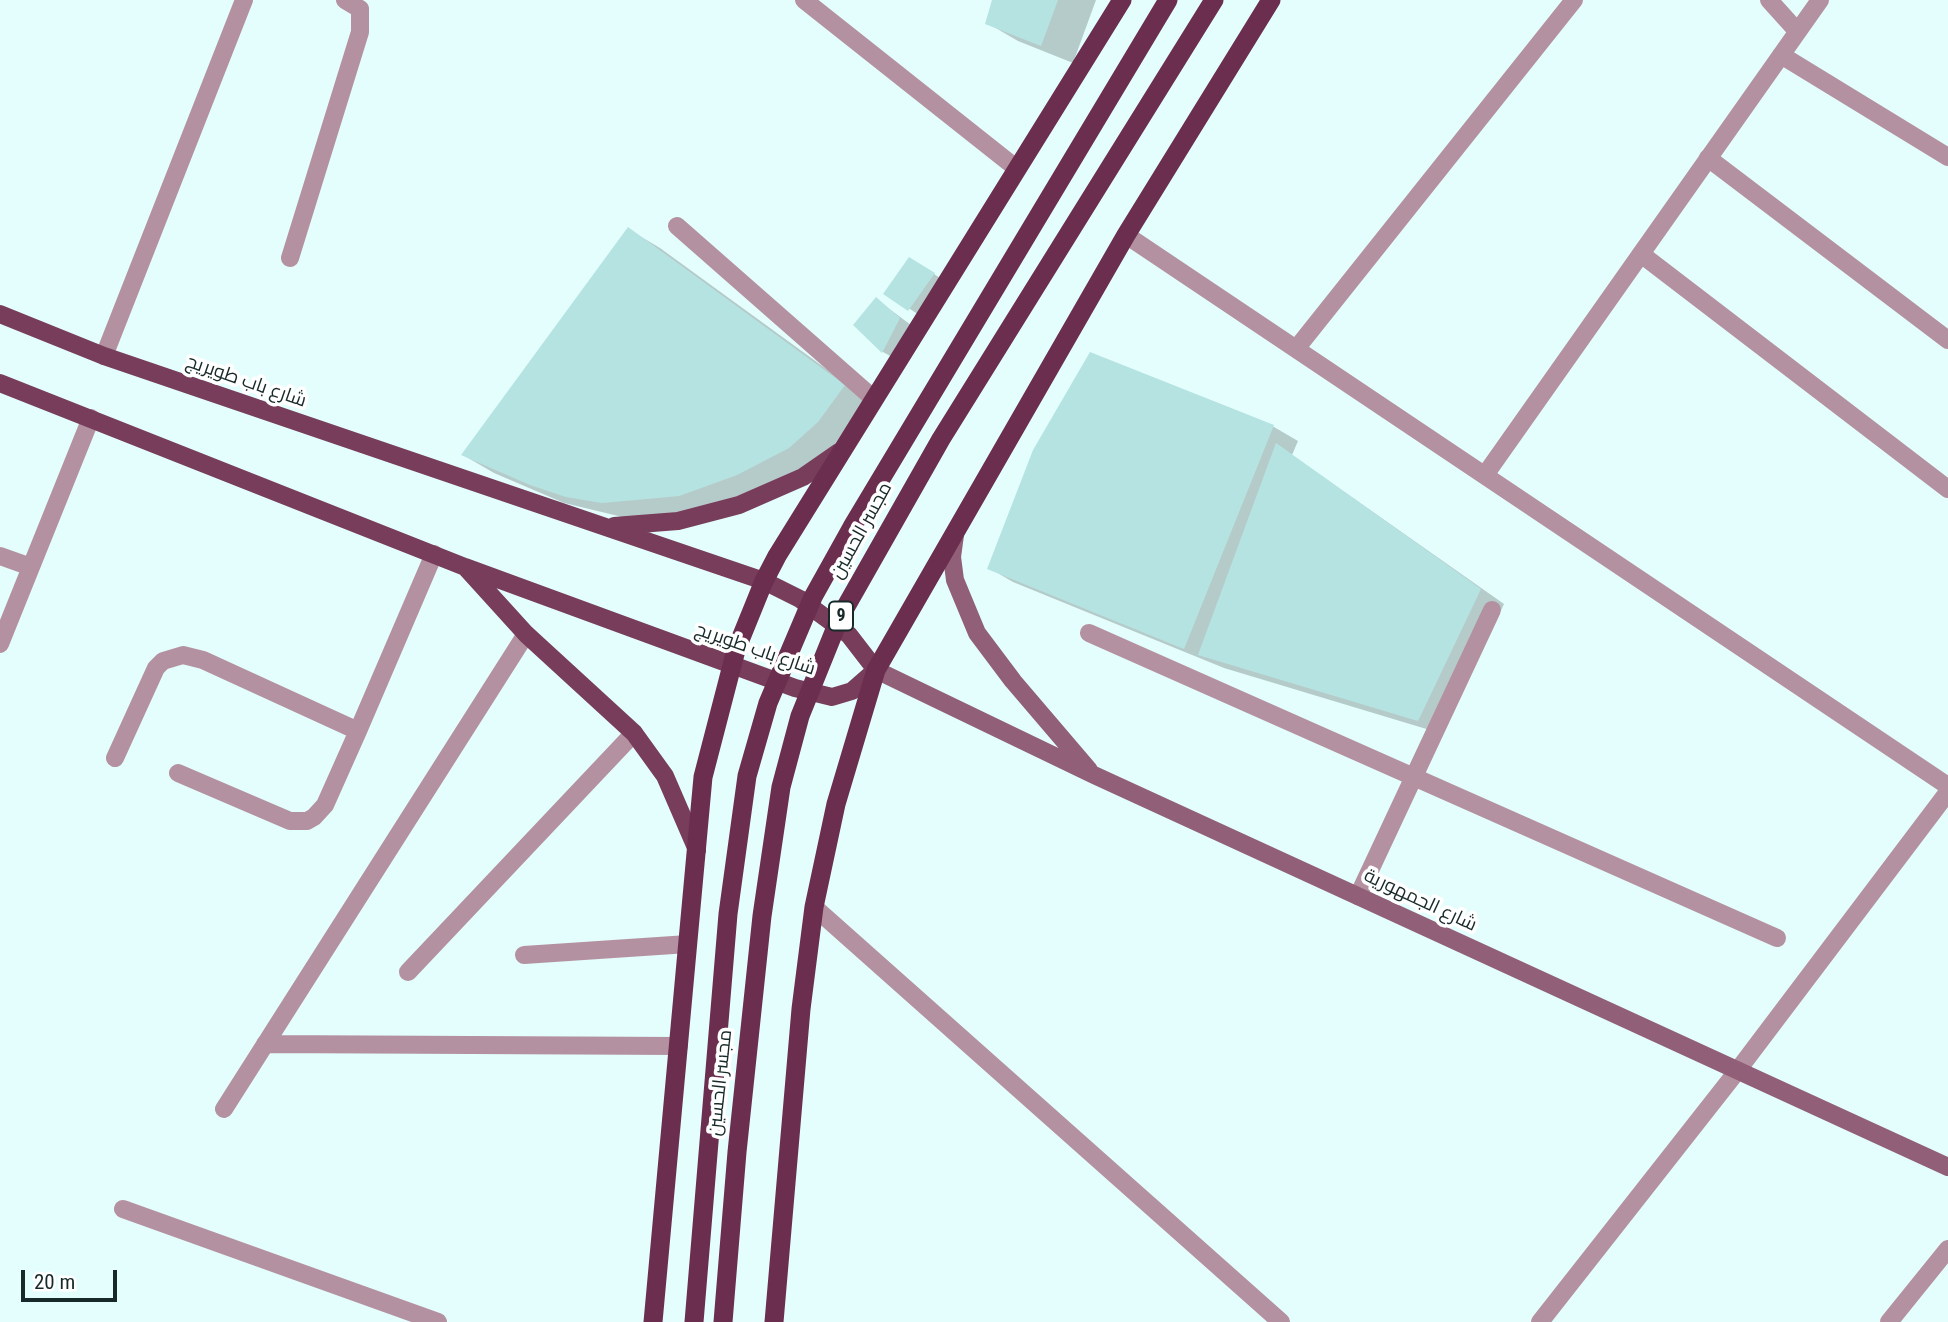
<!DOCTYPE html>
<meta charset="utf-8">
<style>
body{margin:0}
#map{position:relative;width:1948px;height:1322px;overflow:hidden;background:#e3fefd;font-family:"Roboto Condensed",sans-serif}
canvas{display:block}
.scale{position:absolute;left:21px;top:1270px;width:96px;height:32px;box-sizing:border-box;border:4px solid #172929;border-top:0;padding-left:9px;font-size:21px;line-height:24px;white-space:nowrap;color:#172929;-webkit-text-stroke:5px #fff;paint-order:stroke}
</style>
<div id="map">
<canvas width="1948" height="1322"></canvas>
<div class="scale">20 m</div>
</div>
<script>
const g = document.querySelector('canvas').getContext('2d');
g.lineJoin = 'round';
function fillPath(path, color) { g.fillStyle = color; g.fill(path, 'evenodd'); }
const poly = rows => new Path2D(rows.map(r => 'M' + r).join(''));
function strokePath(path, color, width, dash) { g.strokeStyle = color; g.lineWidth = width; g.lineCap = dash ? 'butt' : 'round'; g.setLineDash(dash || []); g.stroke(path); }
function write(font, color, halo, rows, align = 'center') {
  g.font = font + ' "Roboto Condensed",Cairo,sans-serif'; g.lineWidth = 7; g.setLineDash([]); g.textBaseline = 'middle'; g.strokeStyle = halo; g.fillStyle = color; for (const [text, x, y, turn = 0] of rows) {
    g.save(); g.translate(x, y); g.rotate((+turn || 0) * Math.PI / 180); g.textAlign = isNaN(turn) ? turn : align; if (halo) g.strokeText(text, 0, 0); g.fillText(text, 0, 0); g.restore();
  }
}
fillPath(poly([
 [994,0,1096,0,1073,63,1018,41,987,23],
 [628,229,660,248,876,405,850,440,744,503,635,520,564,503,494,473,463,455],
 [925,268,949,284,925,319,886,293],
 [876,299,915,328,899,361,883,352,855,324],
 [1090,354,1274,427,1298,441,1292,455,1504,604,1443,734,1224,668,1013,582,989,568]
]), '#0003');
fillPath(poly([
 [992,0,1058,0,1041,46,985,24],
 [628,227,845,385,818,422,789,448,737,475,679,496,602,503,566,497,530,485,461,455],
 [909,257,935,273,908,311,883,294],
 [876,297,900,318,882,353,853,325],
 [1090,352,1274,425,1184,649,987,569,1033,450],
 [1276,443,1481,589,1418,721,1198,655]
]), '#b5e3e1');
strokePath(poly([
 [1708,158,1948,340],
 [1641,254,1948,489],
 [290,258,360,32,360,9,345,0],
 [104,356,244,0],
 [115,758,156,668,163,661,183,655,203,660,358,731],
 [178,773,290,821,307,821,314,817,325,805,358,731,434,554],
 [524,955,688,944],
 [408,972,634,733],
 [265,1044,679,1046],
 [224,1109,526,634],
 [123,1209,438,1322]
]), '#b491a1', 18);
strokePath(poly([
 [1089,633,1777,938],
 [1358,896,1492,610]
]), '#b491a1', 18);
strokePath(poly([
 [804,0,1016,168],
 [1769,0,1797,31],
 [1781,55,1948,157],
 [677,226,874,399],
 [1126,235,1948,786],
 [1296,349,1574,0],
 [1485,475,1820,0],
 [0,556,31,567],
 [0,644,91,418],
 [814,907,1281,1322],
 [1540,1322,1738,1070,1948,792]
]), '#b491a1', 18);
strokePath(poly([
 [1889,1322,1948,1249]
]), '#b491a1', 18);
strokePath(poly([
 [955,535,952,557,955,580,977,633,1013,681,1089,770],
 [876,670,1094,775,1948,1167]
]), '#916078', 18);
strokePath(poly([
 [0,314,104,356,764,581,800,599,849,635,876,670,852,691,832,697,795,688,465,567,0,383],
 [614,526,678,521,739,505,803,477,839,452],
 [467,569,526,634,634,733,665,776,697,850]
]), '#773d5b', 18);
strokePath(poly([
 [653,1322,703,777,736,650,764,581,777,556,1122,0],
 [694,1322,728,914,747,776,768,703,813,597,852,527,1168,0],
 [723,1322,737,1152,762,916,781,787,800,716,840,617,941,439,1214,0],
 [774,1322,801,1009,814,907,836,804,876,670,1126,235,1271,0]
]), '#6b2e4f', 19);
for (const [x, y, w] of [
 [841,616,24]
]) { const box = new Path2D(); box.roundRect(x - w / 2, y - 14.5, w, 29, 5); g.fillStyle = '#fff'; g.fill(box); strokePath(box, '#172929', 2); }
write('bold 18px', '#172929', null, [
 ["9",841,616]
]);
write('19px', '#172929', '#fff', [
 ["شارع باب طويريج",246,382,19],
 ["مجسر الحسين",862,531,-61],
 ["شارع باب طويريج",755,650,19],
 ["شارع الجمهورية",1420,901,25],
 ["مجسر الحسين",721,1083,-84]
]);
</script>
